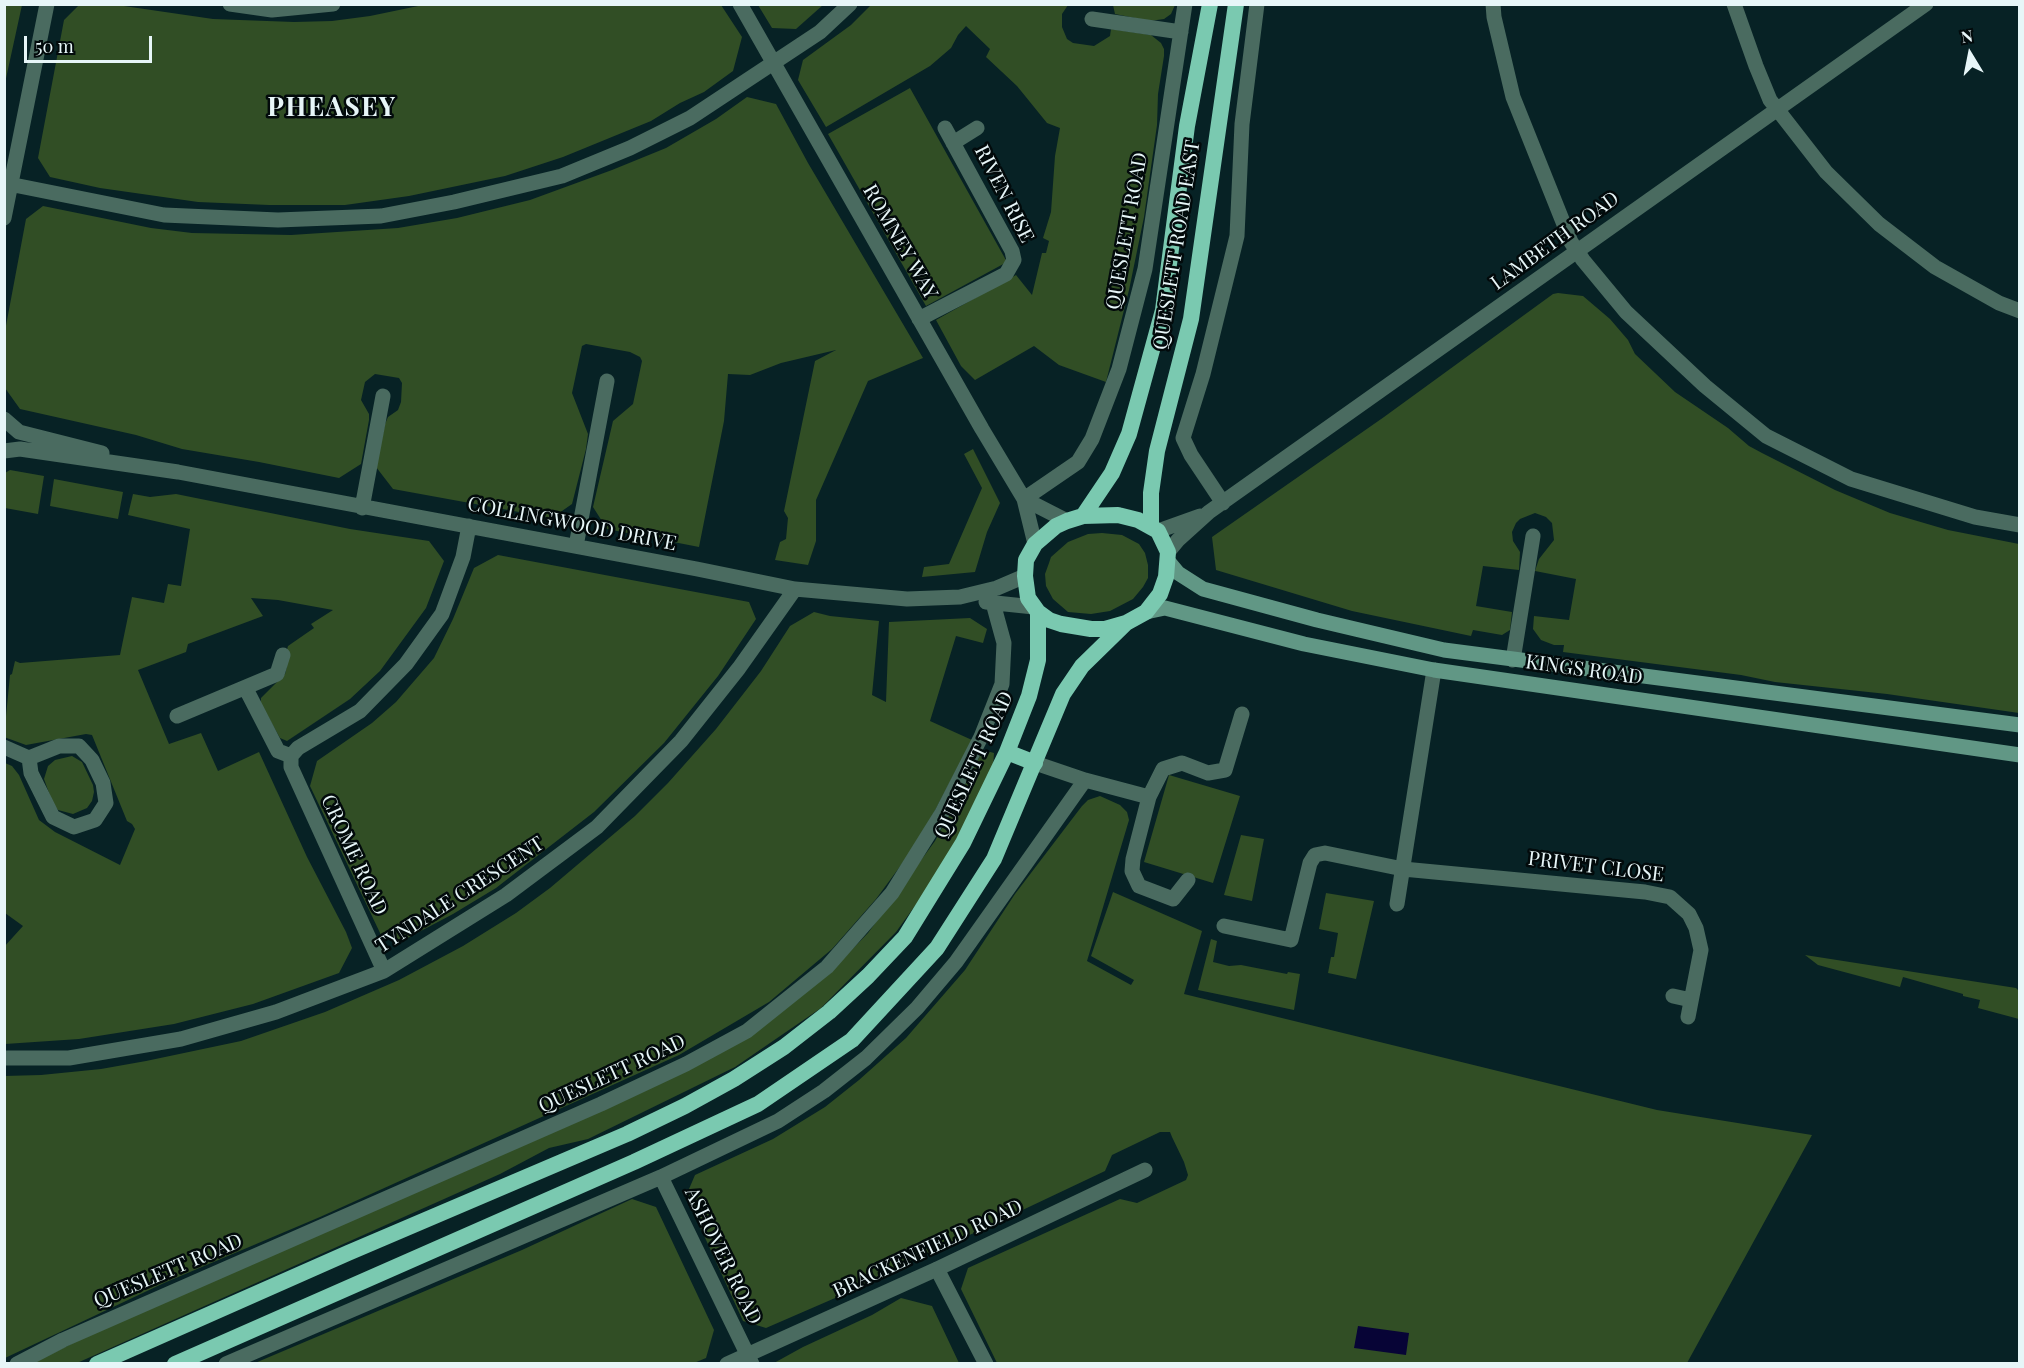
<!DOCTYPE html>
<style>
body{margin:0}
#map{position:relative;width:2024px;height:1368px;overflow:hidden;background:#072225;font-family:"Playfair Display",serif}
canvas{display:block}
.frame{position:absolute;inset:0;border:6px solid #e7f6f8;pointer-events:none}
.north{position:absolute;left:1940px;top:24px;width:60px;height:60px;-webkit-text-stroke:4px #020a0b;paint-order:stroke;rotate:350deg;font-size:16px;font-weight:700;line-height:24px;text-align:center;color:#e7f6f8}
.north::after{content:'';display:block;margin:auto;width:21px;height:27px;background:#e7f6f8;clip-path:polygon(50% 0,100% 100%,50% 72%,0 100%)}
.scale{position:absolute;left:24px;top:36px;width:128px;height:27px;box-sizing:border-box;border:3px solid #e7f6f8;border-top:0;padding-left:8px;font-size:18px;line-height:21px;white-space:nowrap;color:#e7f6f8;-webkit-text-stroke:4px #020a0b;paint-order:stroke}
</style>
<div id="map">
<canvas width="2024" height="1368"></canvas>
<div class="frame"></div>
<div class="north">N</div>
<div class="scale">50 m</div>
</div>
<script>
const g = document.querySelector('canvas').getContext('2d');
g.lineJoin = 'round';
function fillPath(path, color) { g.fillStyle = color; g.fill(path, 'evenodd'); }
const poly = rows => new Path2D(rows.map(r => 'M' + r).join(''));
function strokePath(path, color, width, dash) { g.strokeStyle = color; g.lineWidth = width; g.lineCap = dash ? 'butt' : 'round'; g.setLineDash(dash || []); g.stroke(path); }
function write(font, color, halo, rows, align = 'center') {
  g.font = font + ' "Playfair Display",serif'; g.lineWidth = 5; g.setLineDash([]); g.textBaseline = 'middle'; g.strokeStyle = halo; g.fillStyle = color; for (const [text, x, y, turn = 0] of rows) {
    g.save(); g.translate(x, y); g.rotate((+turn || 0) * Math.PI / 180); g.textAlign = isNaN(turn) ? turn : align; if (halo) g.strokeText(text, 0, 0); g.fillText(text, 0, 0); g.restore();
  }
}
fillPath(poly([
 [5,4,22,5,5,83,4,5],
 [423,5,721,5,742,37,733,71,704,92,680,103,651,121,563,157,505,176,409,196,345,205,269,205,198,202,100,188,50,177,38,158,64,20,79,5,117,5,213,19,294,22,332,21,370,16],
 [758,5,823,5,796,29,772,28],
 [871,5,1068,5,1062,14,1062,27,1067,39,1073,43,1094,46,1110,36,1111,29,1151,35,1161,43,1164,49,1164,56,1158,94,1157,125,1144,217,1129,290,1106,382,1059,365,1034,346,975,380,961,366,936,320,1016,275,1032,295,1042,253,1046,253,1049,241,1043,238,1051,212,1055,156,1060,128,1047,123,1017,86,986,57,990,49,966,26,958,35,951,48,930,66,826,127,798,80,803,60,851,25],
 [1113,5,1175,5,1171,14,1164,19,1150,21,1115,14],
 [910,88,1007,262,926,306,828,134],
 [747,97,776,104,808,163,923,358,868,381,816,500,816,541,808,565,775,560,780,542,786,539,788,518,784,511,815,361,836,350,781,363,750,375,728,374,724,421,699,547,607,529,593,507,613,421,633,404,642,361,640,357,630,352,586,344,582,346,572,393,588,434,586,449,572,504,552,518,393,489,376,467,385,424,388,417,398,410,401,402,402,383,399,378,375,374,365,382,361,400,369,414,369,420,361,464,339,478,259,462,182,449,136,435,20,409,5,388,5,331,26,219,43,206,151,228,192,233,291,235,398,228,457,218,530,200,612,170,666,148,716,119],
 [1558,293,1583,296,1610,319,1628,340,1635,354,1675,392,1728,428,1749,446,1762,453,1835,490,1890,513,1948,530,2019,544,2019,713,1887,694,1775,682,1741,675,1563,652,1564,645,1554,645,1541,640,1533,629,1534,616,1569,620,1576,579,1535,571,1539,559,1554,540,1552,523,1546,517,1535,513,1520,519,1516,523,1512,532,1513,541,1520,552,1519,570,1483,566,1476,606,1512,612,1510,630,1502,635,1473,630,1471,636,1352,611,1216,570,1212,537,1384,417,1553,294],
 [973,449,1000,503,987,532,975,572,922,577,924,567,949,564,982,488,964,454],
 [10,470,44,476,38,514,5,508,5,473],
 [54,479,123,492,118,519,50,506],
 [133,494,150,497,176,494,350,529,429,541,444,561,426,608,380,671,350,699,287,741,280,738,261,704,261,698,285,674,287,666,286,653,288,646,314,628,311,624,333,610,278,600,251,598,263,616,188,644,186,652,138,670,169,744,201,733,218,771,259,752,307,857,346,932,352,948,339,973,253,1004,174,1024,79,1039,5,1044,4,947,23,926,5,913,5,763,12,766,19,775,39,820,55,832,120,865,135,829,132,824,127,821,92,735,86,734,26,745,4,737,10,675,12,674,15,661,20,663,120,655,132,597,164,603,168,584,181,586,190,529,128,515],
 [1102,533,1122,535,1139,544,1145,553,1148,565,1148,578,1143,587,1133,599,1110,611,1091,614,1068,612,1053,599,1046,586,1045,574,1049,563,1051,557,1068,542,1088,534],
 [498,555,749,602,756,619,718,676,664,743,594,812,496,888,453,914,402,941,381,935,310,786,317,761,372,723,396,702,434,658,453,619,474,568],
 [814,612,830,616,879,621,872,695,886,702,889,622,970,618,987,629,983,643,956,636,930,721,972,740,929,822,904,861,876,899,832,949,769,1002,679,1055,320,1217,164,1283,5,1358,4,1076,41,1075,101,1069,146,1061,241,1041,325,1012,399,980,463,946,516,913,550,888,635,816,668,783,716,729,761,671,790,626],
 [983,750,994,753,993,768,943,867,896,932,821,1008,735,1067,588,1139,549,1148,500,1174,77,1363,31,1364,99,1330,623,1101,833,969,868,933,935,841],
 [72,756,82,762,93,785,94,792,92,801,87,808,73,814,58,810,53,804,44,779,48,766,55,760],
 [1169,775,1240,796,1213,883,1144,862],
 [1100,796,1120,805,1127,812,1129,820,1087,961,1131,985,1134,980,1091,956,1113,892,1202,931,1184,994,1657,1110,1812,1135,1687,1363,997,1363,961,1289,968,1268,1120,1199,1137,1203,1186,1180,1188,1175,1184,1162,1172,1137,1170,1132,1160,1132,1112,1155,1105,1171,974,1233,907,1262,849,1292,766,1328,743,1321,686,1196,695,1175,773,1139,825,1107,859,1080,906,1038,965,970,1015,894,1082,806,1088,800],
 [1241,835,1264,839,1252,901,1224,895],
 [1326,893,1374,901,1356,979,1328,973,1331,957,1334,957,1338,933,1319,929],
 [1211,939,1217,941,1213,962,1229,966,1241,965,1287,974,1288,972,1300,974,1294,1010,1198,990],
 [1805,955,2016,988,2019,991,2019,1019,1978,1008,1980,1000,1963,996,1963,994,1903,977,1900,987,1818,965],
 [632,1199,656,1207,714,1330,706,1358,694,1363,255,1363,522,1250],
 [901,1298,932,1306,959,1363,774,1363,803,1347,872,1315]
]), '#314e25');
fillPath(poly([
 [1358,1326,1409,1333,1406,1355,1354,1348]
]), '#070436');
strokePath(poly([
 [230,4,272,10,333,4],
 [740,4,982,429,1024,499,1035,544],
 [1493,4,1494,17,1513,97,1571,242,1583,260,1626,312,1705,386,1766,436,1851,479,1975,517,2020,525],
 [1734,4,1756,66,1770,100,1826,172,1879,224,1935,267,1999,303,2020,311],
 [1092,19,1181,32],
 [953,143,977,128],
 [4,183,164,215,278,220,381,216,454,202,562,176,630,148,690,118,820,32,850,4],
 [4,218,47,4],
 [919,319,1006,274,1014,260,1012,251,945,128],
 [4,419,19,432,102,453],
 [4,451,20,449,178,472,697,569,795,589,907,599,960,597,997,588,1025,576],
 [1024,499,1078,462,1092,439,1119,369,1145,269,1185,4],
 [1024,499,1067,521],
 [1223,503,1191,455,1183,438,1203,374,1237,236,1242,124,1257,4],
 [362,508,383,396],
 [1158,531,1200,516],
 [576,546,607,381],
 [1168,552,1178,540,1209,512,1926,4],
 [986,602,1034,607],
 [1513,660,1533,536],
 [246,689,278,751,291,756],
 [177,716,277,674,283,655],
 [4,747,29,758,59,746,79,746,92,760,103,783,106,803,95,820,74,827,53,817,31,773,29,758],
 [291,756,298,748,360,711,406,664,442,614,463,557,469,526],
 [291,756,291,767,384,971],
 [1035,763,1085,780,1149,797,1163,769,1182,763,1208,773,1225,770,1242,714],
 [1149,797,1133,859,1132,871,1139,886,1173,899,1188,880],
 [1397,904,1434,670],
 [1224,926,1291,940,1310,863,1315,855,1325,853,1403,869,1645,892,1670,897,1689,914,1696,928,1701,950,1688,1017],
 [1673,996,1691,1000],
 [4,1058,69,1058,181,1039,276,1012,384,971,506,895,597,827,681,741,739,668,795,589],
 [661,1177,752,1364],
 [937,1269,986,1364],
 [17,1364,63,1340,601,1104,686,1064,747,1031,827,967,892,893,942,813,981,737,1002,684,1004,643,993,603],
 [226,1364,661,1177,778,1121,824,1091,866,1058,917,1008,956,962,1085,780],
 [727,1364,937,1269,1145,1170]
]), '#4a6b60', 15);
strokePath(poly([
 [1168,561,1178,573,1203,589,1317,620,1444,650,2020,725],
 [1146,612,1165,608,1304,644,1434,670,2020,755]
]), '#619785', 15);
strokePath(poly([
 [1118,515,1138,520,1158,531,1168,552,1166,577,1160,594,1146,612,1126,623,1105,629,1091,629,1061,624,1049,620,1038,612,1028,598,1025,576,1026,560,1035,544,1056,526,1067,521,1083,516,1118,515],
 [1083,516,1112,473,1129,434,1163,310,1187,126,1210,4],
 [1151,526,1151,493,1157,451,1191,319,1236,4],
 [1007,752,1035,763],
 [97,1364,348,1253,627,1134,685,1106,734,1079,784,1047,829,1012,868,976,905,937,963,843,1007,752,1029,696,1038,660,1038,612],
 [175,1364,634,1162,758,1104,852,1040,937,948,994,859,1063,694,1082,666,1126,623]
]), '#7ac9b0', 16);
write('20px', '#e7f6f8', '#020a0b', [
 ["RIVEN RISE",1004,194,63],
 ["QUESLETT ROAD",1127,231,-80],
 ["LAMBETH ROAD",1555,241,-36],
 ["ROMNEY WAY",900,242,60],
 ["QUESLETT ROAD EAST",1177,245,-81],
 ["COLLINGWOOD DRIVE",572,524,11],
 ["KINGS ROAD",1584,670,8],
 ["QUESLETT ROAD",974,765,-65],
 ["CROME ROAD",354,855,65],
 ["PRIVET CLOSE",1596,867,7],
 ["TYNDALE CRESCENT",460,895,-33],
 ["QUESLETT ROAD",612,1074,-25],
 ["BRACKENFIELD ROAD",928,1249,-25],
 ["ASHOVER ROAD",723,1256,64],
 ["QUESLETT ROAD",168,1271,-23]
]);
g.letterSpacing = '1.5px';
write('bold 26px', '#e7f6f8', '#020a0b', [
 ["PHEASEY",332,108]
]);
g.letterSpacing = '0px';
</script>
